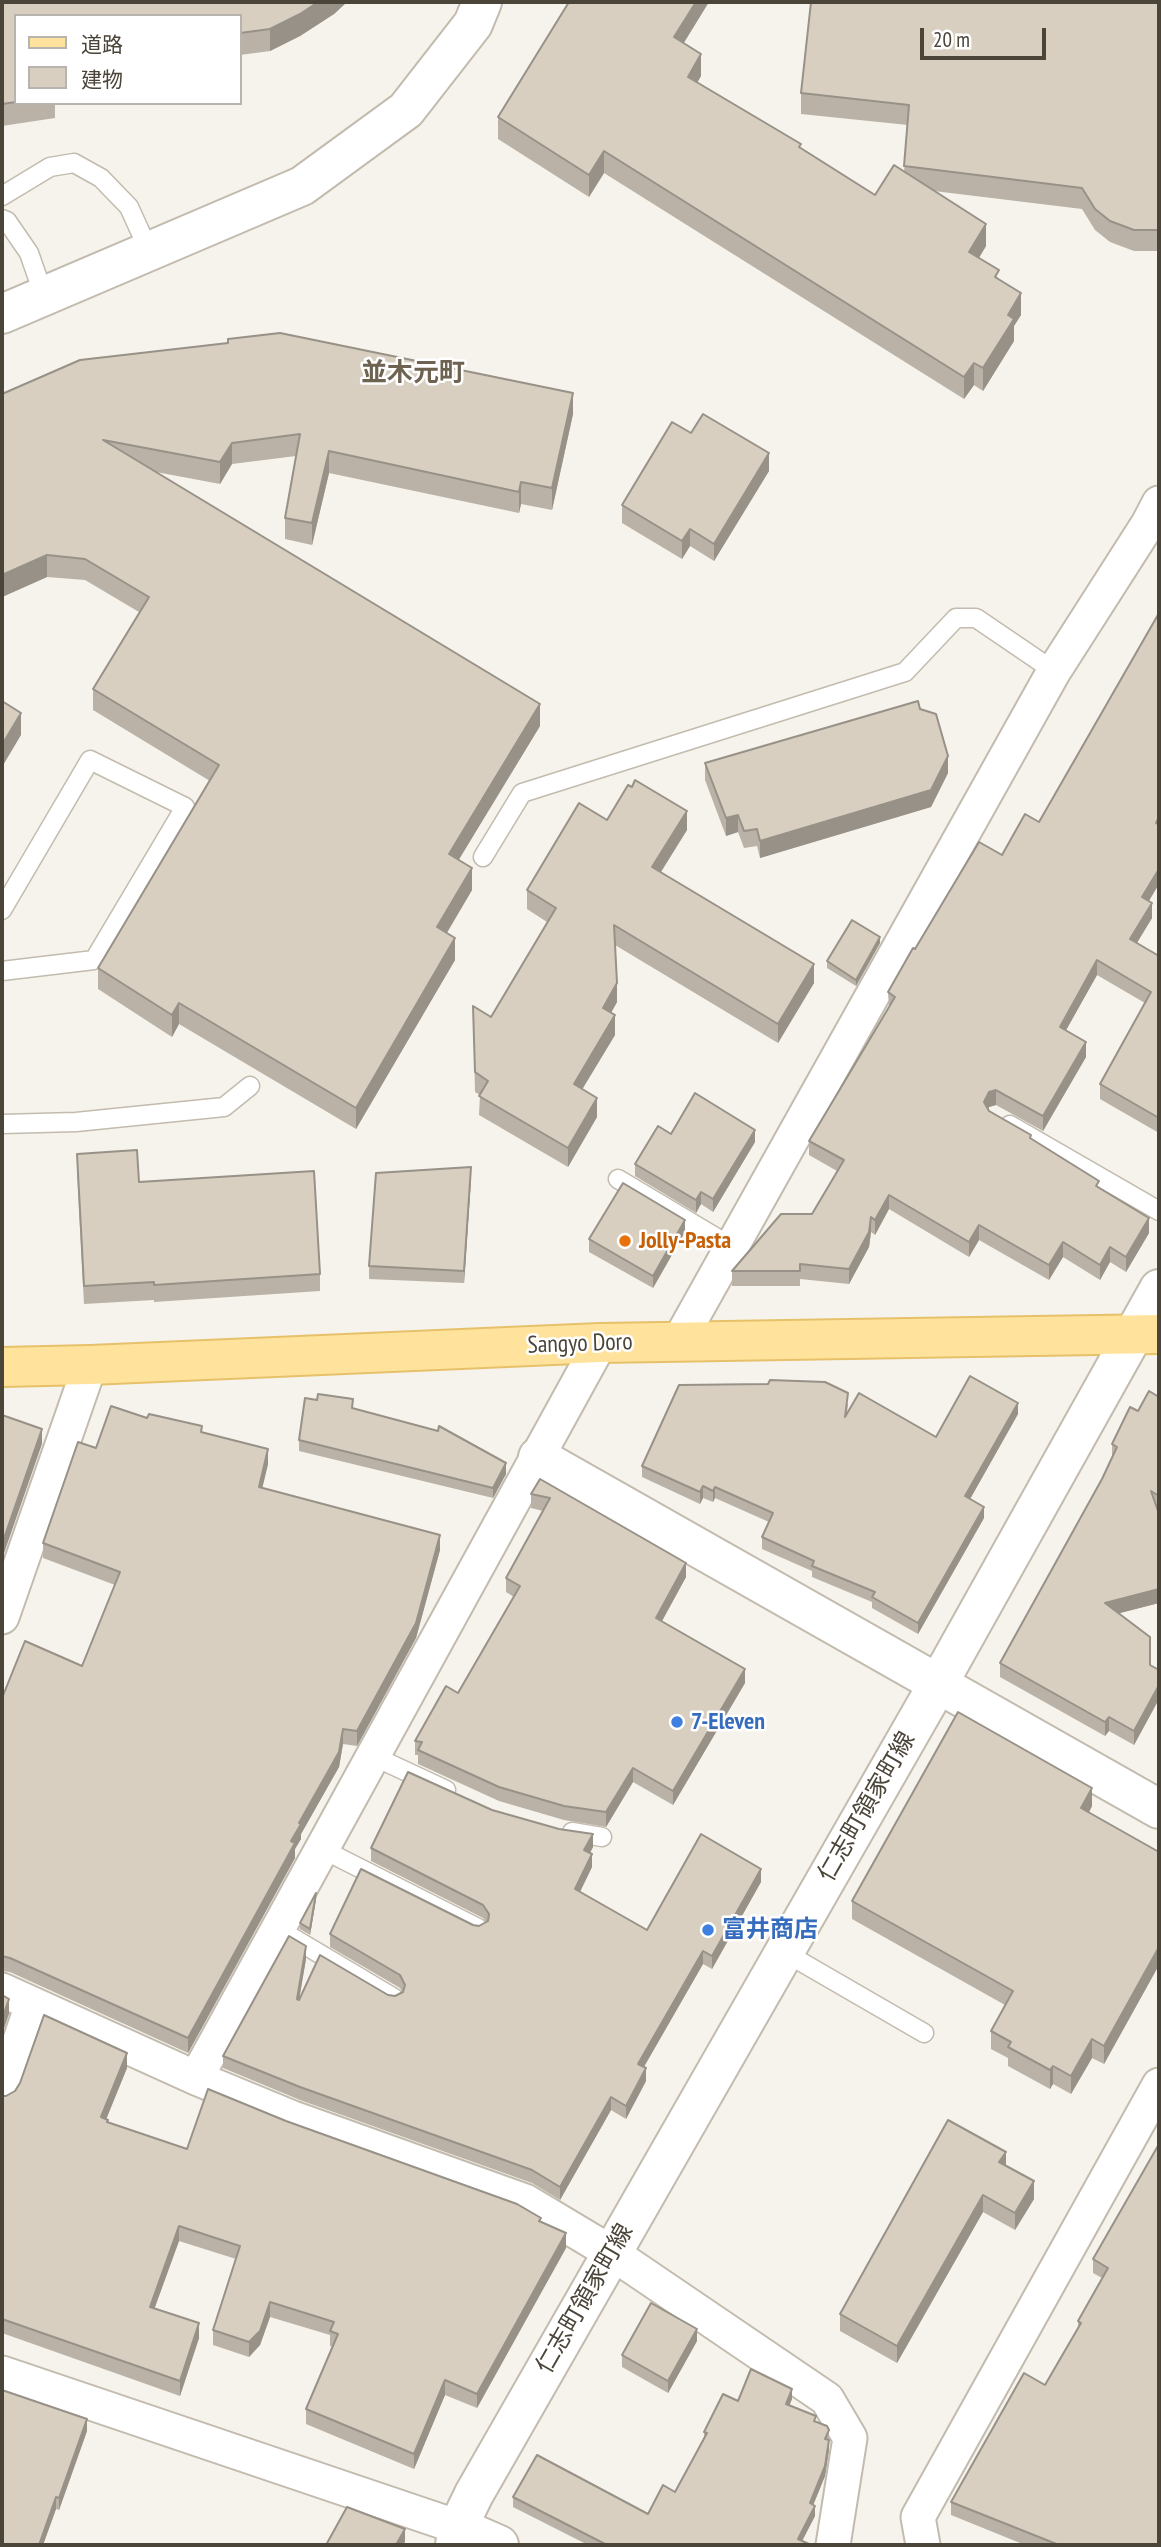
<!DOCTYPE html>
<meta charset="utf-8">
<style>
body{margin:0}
#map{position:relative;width:1161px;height:2547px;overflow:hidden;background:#f6f3ec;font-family:"PT Sans Narrow","Noto Sans JP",sans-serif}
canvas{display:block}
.frame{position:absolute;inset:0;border:4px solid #4b4439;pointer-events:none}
.legend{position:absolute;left:14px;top:14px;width:228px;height:91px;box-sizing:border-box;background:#fff;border:2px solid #b7b4b0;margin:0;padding:9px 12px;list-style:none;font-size:21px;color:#4b4439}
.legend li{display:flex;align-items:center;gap:14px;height:35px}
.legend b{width:35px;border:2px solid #b7b4b0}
.scale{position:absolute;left:920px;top:28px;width:126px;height:32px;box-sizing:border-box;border:4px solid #4b4439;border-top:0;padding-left:9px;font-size:21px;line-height:24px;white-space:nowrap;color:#4b4439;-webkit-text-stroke:5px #fff;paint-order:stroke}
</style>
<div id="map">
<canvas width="1161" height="2547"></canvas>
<div class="frame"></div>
<ul class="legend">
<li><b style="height:9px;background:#ffe39c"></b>道路</li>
<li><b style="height:19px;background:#d8cfc1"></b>建物</li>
</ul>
<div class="scale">20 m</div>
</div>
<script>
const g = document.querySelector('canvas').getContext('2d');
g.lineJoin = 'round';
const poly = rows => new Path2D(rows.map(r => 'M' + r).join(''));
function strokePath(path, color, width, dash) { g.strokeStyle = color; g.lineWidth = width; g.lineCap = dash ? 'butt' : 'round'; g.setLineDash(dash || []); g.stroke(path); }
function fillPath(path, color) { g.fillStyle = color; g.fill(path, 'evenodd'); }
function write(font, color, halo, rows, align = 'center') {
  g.font = font + ' "PT Sans Narrow","Noto Sans JP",sans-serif'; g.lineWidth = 5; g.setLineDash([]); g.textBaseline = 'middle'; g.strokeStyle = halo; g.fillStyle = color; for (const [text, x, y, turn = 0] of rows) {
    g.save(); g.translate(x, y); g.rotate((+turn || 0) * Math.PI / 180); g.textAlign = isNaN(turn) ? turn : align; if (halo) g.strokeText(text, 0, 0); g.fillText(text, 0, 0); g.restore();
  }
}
const service = poly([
 [2,196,50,167,74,163,101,178,129,207,149,251],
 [2,219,7,221,29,253,44,296],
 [483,857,522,793,905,672,956,618,976,618,1054,671],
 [2,910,90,760,185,807,94,960,2,971],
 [2,1124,76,1122,224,1107,250,1086],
 [1010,1125,1159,1211],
 [618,1179,732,1247],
 [373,1756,446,1790],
 [572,1832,602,1837],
 [322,1849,478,1928],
 [278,1929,394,1998],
 [784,1952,924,2033]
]);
const minor = poly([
 [679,1341,1054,671,1148,524,1159,503],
 [2,1617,90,1365],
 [2,1990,196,2078,293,2118,525,2201,612,2253,827,2399,850,2438,833,2545],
 [196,2078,600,1343],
 [2,2092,32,2005],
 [2,2373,458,2527],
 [923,2545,918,2517,1159,2085]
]);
const tertiary = poly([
 [2,314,302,186,406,110,473,24,482,2],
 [538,1457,1159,1809],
 [458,2527,499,2545],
 [455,2545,458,2527,474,2494,938,1684,1159,1289]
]);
const primary = poly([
 [2,1367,90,1365,600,1343,1159,1334]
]);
strokePath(service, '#c2bbae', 21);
strokePath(minor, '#c2bbae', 37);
strokePath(tertiary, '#c2bbae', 42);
strokePath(primary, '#e6c16a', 42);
strokePath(service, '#fff', 18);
strokePath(minor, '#fff', 33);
strokePath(tertiary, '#fff', 38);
strokePath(primary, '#ffe39c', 38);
fillPath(poly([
 [2,2,347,2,334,14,300,36,270,51,240,55,240,16,16,16,16,103,55,103,55,118,2,126],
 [1159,2,1159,251,1134,251,1110,242,1095,230,1082,209,934,191,986,246,979,258,999,279,1021,315,1014,326,1014,341,983,391,974,385,964,399,604,173,589,197,498,139,498,117,684,43,701,76,697,82,875,195,904,172,908,125,801,114,801,93],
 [2,394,573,414,552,510,521,504,519,513,329,473,312,545,285,539,285,518,296,456,232,464,220,484,156,472,540,726,458,860,472,890,447,933,455,960,356,1129,179,1024,172,1037,98,989,98,968,210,781,93,710,93,689,139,612,85,580,47,577,2,597],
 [691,433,769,471,714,561,690,546,682,559,622,523,622,505],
 [1159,613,1159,884,1149,901,1152,918,1137,943,1159,956,1159,1133,1100,1099,1100,1084,1145,1003,1097,975,1066,1030,1086,1057,1043,1131,996,1105,989,1107,988,1109,989,1111,1031,1139,1099,1188,1149,1233,1126,1272,1110,1262,1100,1280,1063,1257,1049,1280,979,1240,969,1257,889,1209,875,1235,871,1232,869,1247,849,1284,800,1279,800,1286,732,1286,732,1271,812,1214,837,1171,809,1155,809,1141,889,1007,888,992,915,949,1002,855,1039,822],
 [920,709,948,773,931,807,760,858,757,846,744,848,738,832,726,836,705,780,705,763],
 [607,820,687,830,661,872,814,983,778,1043,615,945,617,1002,611,1013,615,1035,582,1089,597,1117,568,1167,479,1115,480,1095,475,1092,473,1006,491,1017,547,922,527,909,527,890],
 [880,943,856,986,827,968,827,961],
 [671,1134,755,1142,713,1212,701,1204,696,1213,635,1176,635,1164],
 [77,1154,139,1182,320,1274,320,1291,154,1302,154,1300,84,1304,77,1172],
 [471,1179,464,1283,369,1279,369,1266],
 [685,1232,653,1288,589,1252,589,1239],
 [1159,1397,1159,1510,1157,1509,1159,1514,1159,1603,1119,1613,1150,1665,1159,1670,1159,1699,1134,1745,1109,1731,1105,1736,1000,1677,1000,1663,1102,1479,1112,1459,1112,1444,1138,1411],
 [848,1404,847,1414,936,1437,1018,1414,970,1499,984,1518,918,1634,872,1608,872,1602,812,1577,812,1571,762,1549,762,1537,769,1522,715,1498,713,1502,703,1498,700,1504,642,1477,642,1466],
 [353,1408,506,1474,493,1498,299,1451,299,1440],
 [147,1418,202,1433,268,1464,262,1488,440,1550,416,1638,357,1746,343,1744,339,1767,301,1834,301,1839,295,1849,295,1858,188,2053,10,1972,2,1971,2,1698,82,1666,115,1585,43,1558,43,1543,96,1448],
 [540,1479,686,1577,662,1621,745,1683,673,1805,633,1782,606,1827,564,1820,499,1801,418,1764,418,1755,415,1755,415,1741,458,1693,514,1597,506,1592,506,1578,543,1511,531,1508,531,1494],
 [1092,1806,1089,1813,1159,1852,1159,1965,1104,2064,1092,2058,1071,2094,1053,2084,1050,2089,1008,2066,1008,2058,991,2049,991,2031,1005,2005,852,1919,852,1901],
 [492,1810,593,1847,590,1853,592,1867,580,1892,647,1930,761,1882,712,1969,703,1964,644,2067,646,2081,626,2119,611,2110,560,2200,532,2183,300,2100,223,2068,223,2056,306,1959,299,1999,388,1995,395,1996,402,1992,400,1988,330,1947,330,1934,473,1925,479,1926,486,1922,483,1918,371,1861,371,1848],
 [316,1899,310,1935,300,1929,300,1923],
 [127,2068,106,2119,108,2123,187,2149,286,2121,541,2222,566,2248,477,2408,445,2395,414,2469,306,2424,306,2409,333,2347,330,2346,330,2335,270,2317,260,2345,249,2357,213,2345,213,2330,236,2259,179,2241,154,2308,199,2338,180,2396,2,2333,2,2096,6,2096],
 [1159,2144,1159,2545,1025,2545,951,2515,951,2502,1045,2385,1078,2328,1078,2321,1102,2278,1093,2273,1093,2259],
 [1006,2166,1034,2199,1015,2230,983,2212,897,2363,840,2331,840,2314],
 [697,2341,668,2393,622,2367,622,2355],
 [792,2399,789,2405,829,2430,829,2450,825,2476,813,2505,815,2516,802,2541,811,2545,588,2545,513,2507,513,2497,648,2514,675,2492,704,2439,704,2432,738,2401],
 [87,2431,59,2510,56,2509,43,2545,2,2545]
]), '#bab2a6');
fillPath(poly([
 [318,2,347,2,334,14,300,36,270,51,270,29],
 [696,2,709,2,674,59,674,37],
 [701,54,701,76,688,99,688,77],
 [604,151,604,173,589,197,589,175],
 [986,224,986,246,969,274,969,252],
 [1021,293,1021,315,1014,326,1014,341,983,391,983,368,1008,315],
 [974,363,974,385,964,399,964,377],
 [573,393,573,414,552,510,552,488],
 [232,443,232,464,220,484,220,462],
 [329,451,329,473,312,545,312,523],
 [769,453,769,471,714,561,714,544],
 [521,482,521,504,519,513,519,492],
 [690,529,690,546,682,559,682,541],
 [47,555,47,577,2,597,2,575],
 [540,704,540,726,449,876,449,854],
 [21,713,21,735,2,767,2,745],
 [948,756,948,773,931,807,760,858,760,841],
 [687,811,687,830,652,886,652,867],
 [738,815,738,832,726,836,726,818],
 [472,868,472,890,437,949,437,927],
 [1159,869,1159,884,1142,912,1142,897],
 [1152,903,1152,918,1130,954,1130,939],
 [880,937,880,943,856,986,856,980],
 [455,938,455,960,356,1129,356,1108],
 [1097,960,1097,975,1060,1041,1060,1027],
 [814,964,814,983,778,1043,778,1024],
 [617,983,617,1002,603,1027,603,1008],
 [179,1003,179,1024,172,1037,172,1015],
 [615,1015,615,1035,574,1103,574,1084],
 [1086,1042,1086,1057,1043,1131,1043,1116],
 [996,1090,996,1105,989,1107,984,1117,984,1102,989,1092],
 [597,1098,597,1117,568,1167,568,1148],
 [755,1130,755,1142,713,1212,713,1199],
 [471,1167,471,1179,464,1283,464,1271],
 [701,1192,701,1204,696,1213,696,1200],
 [889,1195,889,1209,875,1235,875,1220],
 [871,1217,871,1232,869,1247,849,1284,849,1269],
 [1149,1218,1149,1233,1126,1272,1126,1257],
 [685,1220,685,1232,653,1288,653,1276],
 [979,1225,979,1240,969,1257,969,1242],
 [1063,1242,1063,1257,1049,1280,1049,1265],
 [1110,1247,1110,1262,1100,1280,1100,1265],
 [1018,1403,1018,1414,965,1508,965,1496],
 [42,1429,42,1444,2,1559,2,1544],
 [268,1449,268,1464,259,1502,259,1487],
 [506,1463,506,1474,493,1498,493,1488],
 [703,1486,703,1498,700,1504,700,1492],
 [715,1487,715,1498,713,1502,713,1491],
 [984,1507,984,1518,918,1634,918,1623],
 [440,1535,440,1550,416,1638,357,1746,357,1731],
 [686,1563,686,1577,656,1632,656,1618],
 [1159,1589,1159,1603,1105,1617,1105,1603],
 [745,1669,745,1683,673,1805,673,1791],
 [1159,1685,1159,1699,1134,1745,1134,1731],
 [1109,1717,1109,1731,1105,1736,1105,1722],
 [343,1729,343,1744,339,1767,301,1834,301,1839,295,1849,295,1858,188,2053,188,2038,291,1841,299,1823],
 [633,1768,633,1782,606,1827,606,1812],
 [1092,1788,1092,1806,1081,1826,1081,1808],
 [593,1834,593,1847,584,1863,584,1850],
 [592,1854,592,1867,575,1902,575,1889],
 [761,1869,761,1882,712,1969,712,1956],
 [316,1893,316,1899,310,1935,310,1929],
 [306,1946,306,1959,297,2012,297,1999],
 [1159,1947,1159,1965,1104,2064,1104,2046],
 [703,1951,703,1964,638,2077,638,2064],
 [9,1999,9,2014,2,2034,2,2019],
 [1092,2039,1092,2058,1071,2094,1071,2076],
 [127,2053,127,2068,101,2132,101,2117],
 [1053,2066,1053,2084,1050,2089,1050,2070],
 [646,2068,646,2081,626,2119,626,2106],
 [611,2097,611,2110,560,2200,560,2187],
 [1006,2152,1006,2170,999,2162],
 [1034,2181,1034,2199,1015,2230,1015,2213],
 [983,2195,983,2212,897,2363,897,2346],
 [179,2226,179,2241,150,2321,150,2307],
 [566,2233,566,2248,477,2408,477,2394],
 [270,2302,270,2317,260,2345,249,2357,249,2342],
 [199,2323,199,2338,180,2396,180,2381],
 [697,2329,697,2341,668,2393,668,2381],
 [445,2380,445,2395,414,2469,414,2454],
 [792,2389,792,2399,786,2414,786,2404],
 [87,2419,87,2431,59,2510,59,2498],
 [829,2440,829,2450,825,2476,810,2513,810,2503],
 [56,2497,56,2509,43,2545,39,2545],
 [815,2506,815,2516,800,2545,798,2539],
 [405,2529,405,2542,403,2545,396,2545]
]), '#979187');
const building = poly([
 [2,2,318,2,300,14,270,29,240,33,240,16,16,16,16,102,2,104,2,2],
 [569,2,696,2,674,37,701,54,688,77,801,144,799,147,875,195,894,165,986,224,969,252,999,270,995,277,1021,293,1008,315,1014,319,983,368,974,363,964,377,604,151,589,175,498,117,569,2],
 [811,2,1159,2,1159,230,1134,230,1110,221,1095,209,1082,188,904,166,909,105,801,93,811,2],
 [280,333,573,393,552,488,521,482,519,492,329,451,312,523,285,518,300,434,232,443,220,462,103,440,540,704,449,854,472,868,437,927,455,938,356,1108,179,1003,172,1015,98,968,219,765,93,689,149,597,85,559,47,555,2,575,2,394,80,360,228,343,228,339,280,333],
 [703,414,769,453,714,544,690,529,682,541,622,505,672,422,691,433,703,414],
 [1159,613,1159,817,1156,823,1159,825,1159,869,1142,897,1152,903,1130,939,1159,956,1159,1118,1100,1084,1151,992,1097,960,1060,1027,1086,1042,1043,1116,996,1090,989,1092,984,1102,989,1111,1031,1135,1030,1138,1099,1181,1096,1186,1149,1218,1126,1257,1110,1247,1100,1265,1063,1242,1049,1265,979,1225,969,1242,889,1195,875,1220,871,1217,869,1232,849,1269,800,1264,800,1271,732,1271,781,1214,812,1214,844,1160,809,1141,895,997,888,992,913,948,915,949,979,842,1002,855,1025,814,1039,822,1159,613],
 [2,701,21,713,2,745,2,701],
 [918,701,920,709,936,714,948,756,931,790,760,841,757,829,744,831,738,815,726,818,705,763,918,701],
 [635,780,687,811,652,867,814,964,778,1024,614,925,617,983,603,1008,615,1015,574,1084,597,1098,568,1148,479,1096,488,1081,475,1072,473,1006,491,1017,556,908,527,890,579,803,607,820,628,785,632,787,635,780],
 [852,920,880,937,856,980,827,961,852,920],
 [695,1093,755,1130,713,1199,701,1192,696,1200,635,1164,658,1126,671,1134,695,1093],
 [137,1150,139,1182,314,1171,320,1274,154,1285,154,1282,84,1286,77,1154,137,1150],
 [471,1167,464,1271,369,1266,376,1173,471,1167],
 [623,1183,685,1220,653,1276,589,1239,623,1183],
 [970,1376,1018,1403,965,1496,984,1507,918,1623,872,1597,875,1592,812,1566,814,1561,762,1537,773,1513,715,1487,713,1491,703,1486,700,1492,642,1466,679,1385,768,1384,770,1380,825,1382,848,1393,845,1417,859,1393,936,1437,970,1376],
 [1149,1391,1159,1397,1159,1496,1151,1491,1159,1514,1159,1589,1105,1603,1150,1637,1150,1665,1159,1670,1159,1685,1134,1731,1109,1717,1105,1722,1000,1663,1102,1479,1117,1447,1112,1444,1130,1407,1138,1411,1149,1391],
 [318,1394,353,1399,352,1408,438,1431,439,1426,506,1463,493,1488,299,1440,305,1398,317,1400,318,1394],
 [111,1406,147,1418,149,1414,202,1426,201,1432,268,1449,259,1487,440,1535,416,1623,357,1731,343,1729,339,1752,299,1823,301,1824,291,1841,295,1843,188,2038,10,1958,2,1956,2,1715,3,1712,2,1711,2,1698,25,1641,82,1666,120,1572,43,1543,78,1442,96,1448,111,1406],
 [2,1415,42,1429,2,1544,2,1415],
 [540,1479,686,1563,656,1618,745,1669,673,1791,633,1768,606,1812,564,1806,499,1787,418,1750,422,1742,415,1741,446,1686,458,1693,520,1586,506,1578,550,1498,531,1494,540,1479],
 [958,1712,1092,1788,1081,1808,1159,1852,1159,1947,1104,2046,1092,2039,1071,2076,1053,2066,1050,2070,1008,2047,1011,2042,991,2031,1013,1991,852,1901,958,1712],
 [408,1772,492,1810,559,1829,593,1834,584,1850,592,1854,575,1889,647,1930,701,1834,761,1869,712,1956,703,1951,638,2064,646,2068,626,2106,611,2097,560,2187,532,2170,300,2087,223,2056,289,1936,306,1946,297,1999,299,2000,320,1955,388,1995,395,1996,403,1992,405,1985,400,1975,330,1934,361,1869,473,1925,479,1926,488,1921,489,1914,483,1905,371,1848,408,1772],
 [316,1893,310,1929,300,1923,316,1893],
 [2,1995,9,1999,2,2019,2,1995],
 [44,2015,127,2053,101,2117,108,2120,107,2122,187,2149,208,2089,286,2121,517,2204,541,2218,539,2221,566,2233,477,2394,445,2380,414,2454,306,2409,338,2334,330,2331,334,2322,270,2302,260,2331,249,2342,213,2330,240,2246,179,2226,150,2307,199,2323,180,2381,2,2319,2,2096,6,2096,15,2091,20,2083,44,2015],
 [948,2120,1006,2152,999,2162,1034,2181,1015,2213,983,2195,897,2346,840,2314,948,2120],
 [1159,2144,1159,2545,1059,2545,951,2502,1024,2373,1045,2385,1081,2323,1078,2321,1108,2268,1093,2259,1159,2144],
 [651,2303,697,2329,668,2381,622,2355,651,2303],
 [751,2369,792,2389,786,2404,816,2416,814,2421,827,2426,829,2430,825,2439,829,2440,825,2466,810,2503,815,2506,798,2539,811,2545,607,2545,513,2497,537,2455,648,2514,663,2485,675,2492,707,2433,704,2432,723,2394,738,2401,751,2369],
 [2,2390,87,2419,59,2498,56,2497,39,2545,2,2545,2,2390],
 [347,2507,405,2529,396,2545,326,2545,347,2507]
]);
fillPath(building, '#d8cfc1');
strokePath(building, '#979187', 2);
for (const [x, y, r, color] of [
 [625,1241,7,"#e8710a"],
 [677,1722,7,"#3f7fe0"],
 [708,1930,7,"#3f7fe0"]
]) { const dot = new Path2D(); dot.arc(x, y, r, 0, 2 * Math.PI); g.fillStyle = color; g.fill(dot); strokePath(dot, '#fff', 2.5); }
write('bold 24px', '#c56008', '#fff', [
 ["Jolly-Pasta",639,1241]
], 'left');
write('24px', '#4b4439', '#fff', [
 ["Sangyo Doro",580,1344,-2],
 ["仁志町領家町線",867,1807,-60],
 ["仁志町領家町線",585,2299,-60]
]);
write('bold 24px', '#366cbe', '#fff', [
 ["7-Eleven",691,1722],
 ["富井商店",722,1930]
], 'left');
write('bold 26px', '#6e6250', '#fff', [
 ["並木元町",413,374]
]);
</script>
